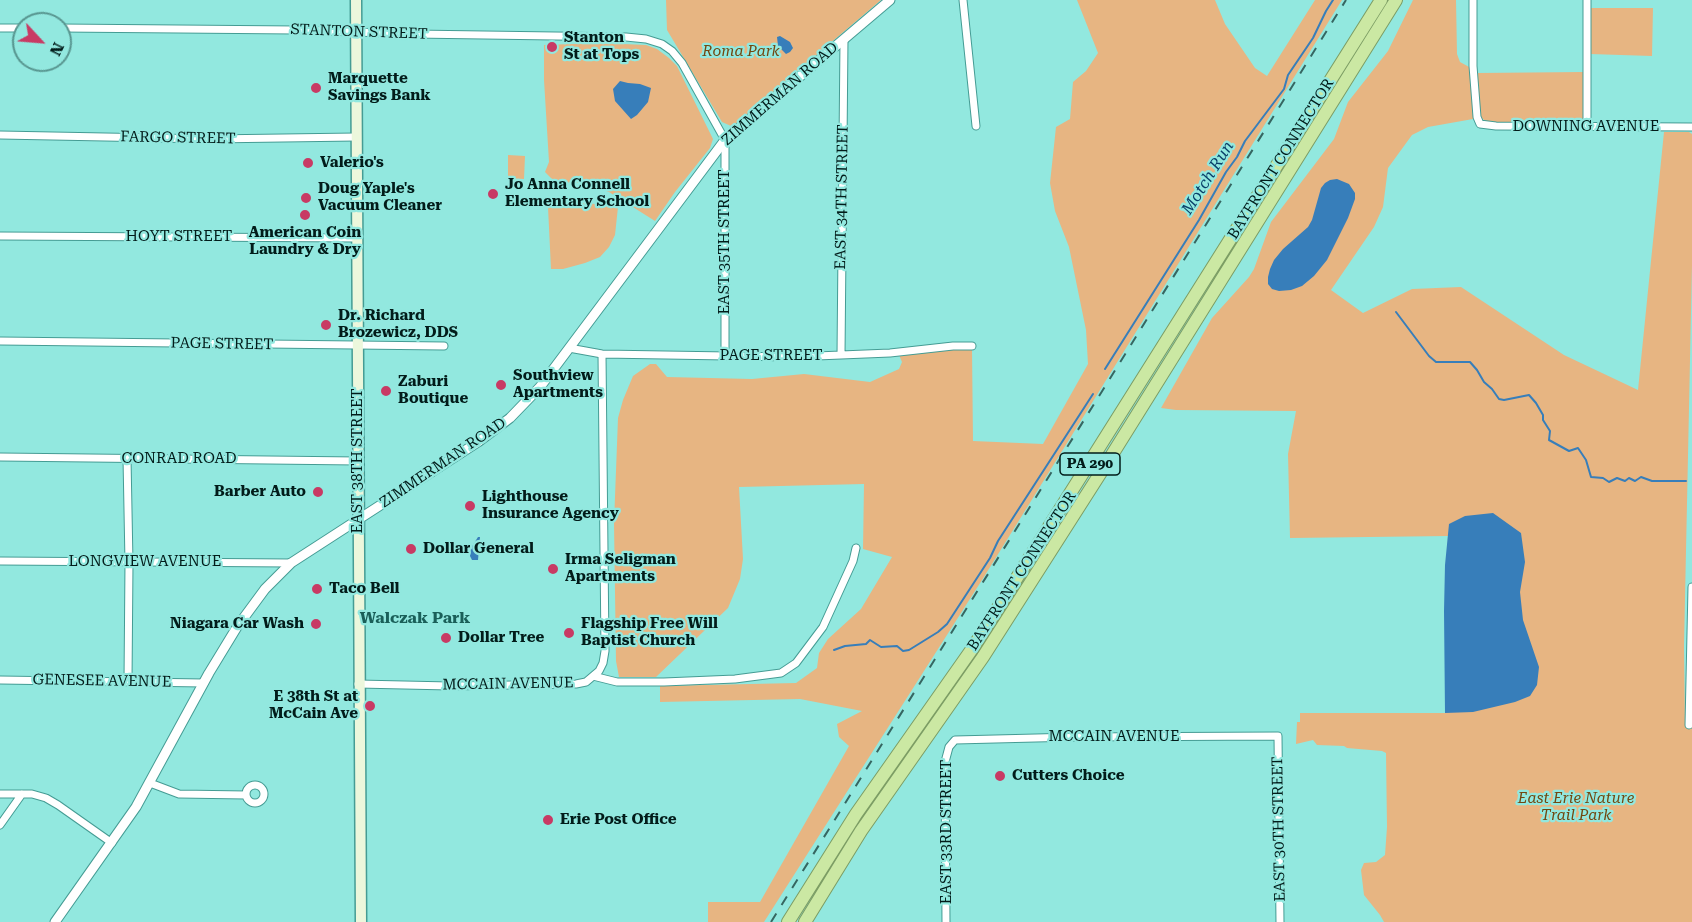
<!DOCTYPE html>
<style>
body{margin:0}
#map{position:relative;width:1692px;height:922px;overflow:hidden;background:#92e8df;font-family:"Roboto Serif",serif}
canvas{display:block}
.north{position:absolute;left:12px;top:12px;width:60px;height:60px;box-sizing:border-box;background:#92e8df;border:2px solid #589690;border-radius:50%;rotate:116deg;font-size:16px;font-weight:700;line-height:24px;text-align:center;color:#021c1a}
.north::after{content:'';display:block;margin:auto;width:21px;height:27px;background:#c83a64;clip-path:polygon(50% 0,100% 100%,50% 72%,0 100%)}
</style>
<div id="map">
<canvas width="1692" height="922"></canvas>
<div class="north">N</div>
</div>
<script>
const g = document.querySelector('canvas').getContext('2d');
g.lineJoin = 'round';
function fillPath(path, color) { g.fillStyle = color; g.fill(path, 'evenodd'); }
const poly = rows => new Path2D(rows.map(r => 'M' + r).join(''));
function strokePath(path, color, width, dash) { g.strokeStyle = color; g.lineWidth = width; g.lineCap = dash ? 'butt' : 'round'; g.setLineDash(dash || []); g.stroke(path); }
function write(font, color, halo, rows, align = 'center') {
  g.font = font + ' "Roboto Serif",serif'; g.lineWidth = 4.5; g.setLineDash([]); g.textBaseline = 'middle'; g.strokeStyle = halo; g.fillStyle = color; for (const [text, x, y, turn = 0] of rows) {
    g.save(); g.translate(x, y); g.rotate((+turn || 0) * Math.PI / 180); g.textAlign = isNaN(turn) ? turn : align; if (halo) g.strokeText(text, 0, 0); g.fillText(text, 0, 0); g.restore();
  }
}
fillPath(poly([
 [666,0,881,0,734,125,731,126,722,122,667,30],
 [1077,0,1215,0,1225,24,1255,68,1267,76,1315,0,1342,0,982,580,764,922,708,922,708,902,760,902,849,746,839,737,837,724,862,711,800,699,660,702,660,686,796,683,817,668,819,653,828,639,861,609,892,557,863,549,864,484,739,487,743,559,740,579,728,608,656,677,619,677,616,661,614,523,618,418,623,400,633,376,650,364,656,364,667,377,752,379,804,374,870,382,899,369,902,362,899,355,936,350,972,349,973,441,1043,444,1088,364,1086,330,1069,247,1055,211,1050,183,1056,127,1070,119,1073,82,1086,71,1098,53],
 [1413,0,1456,0,1457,54,1460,62,1471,68,1473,119,1428,127,1412,135,1388,168,1383,207,1374,227,1331,290,1363,313,1412,289,1461,287,1564,355,1638,390,1664,132,1689,132,1692,134,1692,265,1684,646,1685,725,1692,726,1692,922,1384,922,1380,915,1364,895,1361,870,1364,863,1376,862,1385,855,1387,827,1386,753,1382,751,1347,748,1344,746,1317,745,1313,740,1296,744,1297,722,1300,722,1300,713,1445,713,1448,536,1290,538,1288,454,1296,411,1176,410,1161,408,1212,318,1249,277,1254,269,1271,222,1334,139,1348,102,1388,51],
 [1590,8,1653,8,1652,56,1590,54],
 [600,43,646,45,657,49,669,58,677,66,713,139,710,148,675,192,655,221,609,192,582,183,555,182,545,172,549,162,544,80,544,45],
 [1583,72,1583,119,1581,123,1487,122,1480,117,1477,73],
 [508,155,525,156,524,179,508,178],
 [557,199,618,207,615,235,609,247,600,257,585,263,563,269,551,269,548,207]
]), '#e7b582');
fillPath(poly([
 [780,36,790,42,793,48,790,52,786,54,778,46,777,37],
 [620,81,628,83,640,84,651,88,648,102,637,115,631,119,615,101,613,89],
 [1337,179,1349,184,1355,193,1355,199,1348,218,1327,260,1314,276,1302,286,1291,290,1279,291,1272,289,1268,284,1268,277,1270,269,1274,260,1283,249,1308,227,1312,220,1321,188,1325,183,1330,180],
 [1493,513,1521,533,1525,562,1520,592,1523,620,1539,667,1537,685,1530,696,1515,702,1473,712,1445,713,1444,611,1445,565,1449,524,1465,516],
 [478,537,480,537,478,560,472,560,470,556,471,548]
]), '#377eba');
strokePath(poly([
 [1396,312,1429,356,1436,362,1470,362,1477,370,1484,382,1492,389,1499,399,1504,400,1529,395,1536,403,1543,415,1543,420,1550,431,1549,440,1569,451,1578,448,1586,460,1591,477,1603,478,1609,482,1617,478,1625,481,1629,478,1635,481,1641,477,1652,481,1686,481],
 [1105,369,1199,220,1226,172,1237,157,1245,141,1284,89,1288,75,1313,38,1326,11,1333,0],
 [834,650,845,646,866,644,870,640,881,647,897,646,903,651,909,650,938,632,947,624,990,558,998,541,1093,394]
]), '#377eba', 2);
const minor = poly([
 [963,0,976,126],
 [1473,0,1473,66,1477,117,1480,124,1496,126,1692,127],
 [0,28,24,28],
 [60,28,296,30,413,34,626,37,646,39,662,44,672,51,682,63,725,140,725,356],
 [1587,126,1587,0],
 [0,135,210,139,356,137],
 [0,236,358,238],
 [0,341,444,346],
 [569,348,602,354,792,357,890,353,953,346,972,346],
 [841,355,844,39],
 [0,457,358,461],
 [127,458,129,563,128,681],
 [0,561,291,563],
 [593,676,617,682,664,682,735,679,781,673,796,663,823,627,853,561,856,548],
 [0,680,204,683],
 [358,684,450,686,576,684,586,682,599,671,603,663,605,651,602,354],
 [1689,725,1692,587],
 [150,783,179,794,246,795],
 '246 794a9 9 0 1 1 18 0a9 9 0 1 1-18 0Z',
 [0,794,32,794,46,798,58,805,112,843],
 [0,825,22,794],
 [946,922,945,762,949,747,955,740,1076,737,1278,736,1280,922]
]);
const tertiary = poly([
 [55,922,136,807,209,673,237,627,265,589,291,563,478,442,510,418,540,387,725,140,890,0]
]);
const secondary = poly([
 [356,0,361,922]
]);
const trunk = poly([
 [788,922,856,814,972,649,1381,0],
 [805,922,861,831,983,657,1105,466,1396,0]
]);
strokePath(minor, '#459c94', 9);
strokePath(tertiary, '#459c94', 11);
strokePath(secondary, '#459c94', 13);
strokePath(trunk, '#7c9d64', 14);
strokePath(minor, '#fff', 7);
strokePath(tertiary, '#fff', 9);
strokePath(secondary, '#ecf7dc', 10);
strokePath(trunk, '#cbe8a3', 12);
strokePath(poly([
 [771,922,1346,0]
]), '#366661', 2, [10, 10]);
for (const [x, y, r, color] of [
 [552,47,6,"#c83a64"],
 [316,88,6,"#c83a64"],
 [308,163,6,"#c83a64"],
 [493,194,6,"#c83a64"],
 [306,198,6,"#c83a64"],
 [305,215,6,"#c83a64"],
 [326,325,6,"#c83a64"],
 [501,385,6,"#c83a64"],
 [386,391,6,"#c83a64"],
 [318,492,6,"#c83a64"],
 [470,506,6,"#c83a64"],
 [411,549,6,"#c83a64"],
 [553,569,6,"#c83a64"],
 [317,589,6,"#c83a64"],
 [316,624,6,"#c83a64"],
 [569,633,6,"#c83a64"],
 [446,638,6,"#c83a64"],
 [370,706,6,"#c83a64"],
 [1000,776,6,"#c83a64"],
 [548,820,6,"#c83a64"]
]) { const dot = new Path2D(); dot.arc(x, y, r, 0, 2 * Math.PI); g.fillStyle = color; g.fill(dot); strokePath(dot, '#92e8df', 2); }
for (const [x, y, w] of [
 [1090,464,60]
]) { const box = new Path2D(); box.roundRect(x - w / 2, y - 11, w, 22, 4.5); g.fillStyle = '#92e8df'; g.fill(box); strokePath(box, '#021c1a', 1.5); }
write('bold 14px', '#021c1a', null, [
 ["PA 290",1090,464]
]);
write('15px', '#021c1a', '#92e8df', [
 ["STANTON STREET",359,32,2],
 ["ZIMMERMAN ROAD",780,94,-41],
 ["DOWNING AVENUE",1586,127],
 ["FARGO STREET",178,138,1],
 ["BAYFRONT CONNECTOR",1281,159,-58],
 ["EAST 34TH STREET",842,197,-89],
 ["HOYT STREET",179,237],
 ["EAST 35TH STREET",725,242,-90],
 ["PAGE STREET",222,344,1],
 ["PAGE STREET",771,356],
 ["CONRAD ROAD",179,459],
 ["EAST 38TH STREET",358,461,-90],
 ["ZIMMERMAN ROAD",443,463,-34],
 ["LONGVIEW AVENUE",145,562],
 ["BAYFRONT CONNECTOR",1022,571,-57],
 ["GENESEE AVENUE",102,681,1],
 ["MCCAIN AVENUE",508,684,-1],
 ["MCCAIN AVENUE",1114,737],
 ["EAST 30TH STREET",1279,829,-91],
 ["EAST 33RD STREET",947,832,-90]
]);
write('bold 15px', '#021c1a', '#92e8df', [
 ["Stanton",564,38],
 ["St at Tops",564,55],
 ["Marquette",328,79],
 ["Savings Bank",328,96],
 ["Valerio's",320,163],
 ["Jo Anna Connell",505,185],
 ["Elementary School",505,202],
 ["Doug Yaple's",318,189],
 ["Vacuum Cleaner",318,206],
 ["American Coin",305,233,"center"],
 ["Laundry & Dry",305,250,"center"],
 ["Dr. Richard",338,316],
 ["Brozewicz, DDS",338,333],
 ["Southview",513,376],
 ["Apartments",513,393],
 ["Zaburi",398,382],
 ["Boutique",398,399],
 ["Barber Auto",306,492,"right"],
 ["Lighthouse",482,497],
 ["Insurance Agency",482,514],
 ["Dollar General",423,549],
 ["Irma Seligman",565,560],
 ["Apartments",565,577],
 ["Taco Bell",329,589],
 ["Niagara Car Wash",304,624,"right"],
 ["Flagship Free Will",581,624],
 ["Baptist Church",581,641],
 ["Dollar Tree",458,638],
 ["E 38th St at",358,697,"right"],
 ["McCain Ave",358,714,"right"],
 ["Cutters Choice",1012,776],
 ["Erie Post Office",560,820]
], 'left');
write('italic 15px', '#724710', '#92e8df', [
 ["Roma Park",741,52],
 ["East Erie Nature",1576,799],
 ["Trail Park",1576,816]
]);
write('italic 16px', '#0a4069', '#92e8df', [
 ["Motch Run",1208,178,-58]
]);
write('bold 16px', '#1a5f59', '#92e8df', [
 ["Walczak Park",415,618]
]);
</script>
